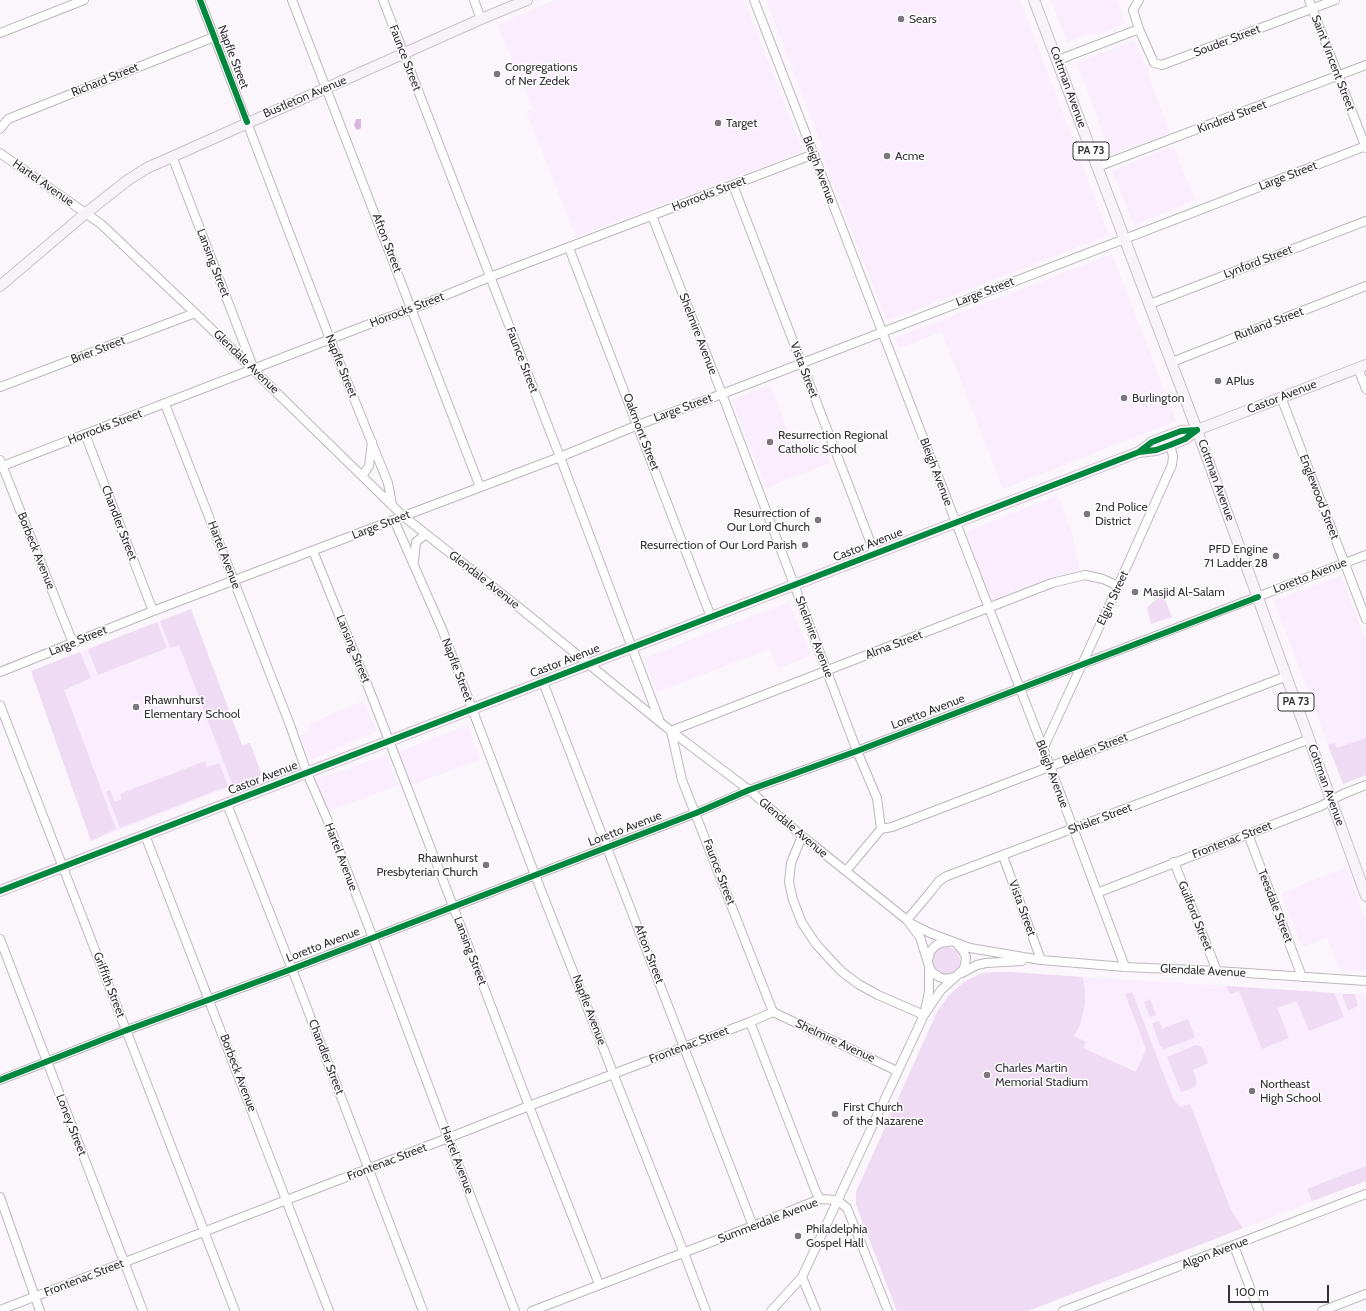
<!DOCTYPE html>
<style>
body{margin:0}
#map{position:relative;width:1366px;height:1311px;overflow:hidden;background:#fbf6fb;font-family:Cabin,sans-serif}
canvas{display:block}
.scale{position:absolute;left:1228px;top:1285px;width:101px;height:18px;box-sizing:border-box;border:2px solid #363038;border-top:0;padding-left:5px;font-size:12px;line-height:14px;white-space:nowrap;color:#363038;-webkit-text-stroke:3px #fff;paint-order:stroke}
</style>
<div id="map">
<canvas width="1366" height="1311"></canvas>
<div class="scale">100 m</div>
</div>
<script>
const g = document.querySelector('canvas').getContext('2d');
g.lineJoin = 'round';
function fillPath(path, color) { g.fillStyle = color; g.fill(path, 'evenodd'); }
const poly = rows => new Path2D(rows.map(r => 'M' + r).join(''));
function strokePath(path, color, width, dash) { g.strokeStyle = color; g.lineWidth = width; g.lineCap = dash ? 'butt' : 'round'; g.setLineDash(dash || []); g.stroke(path); }
function write(font, color, halo, rows, align = 'center') {
  g.font = font + ' Cabin,sans-serif'; g.lineWidth = 3; g.setLineDash([]); g.textBaseline = 'middle'; g.strokeStyle = halo; g.fillStyle = color; for (const [text, x, y, turn = 0] of rows) {
    g.save(); g.translate(x, y); g.rotate((+turn || 0) * Math.PI / 180); g.textAlign = isNaN(turn) ? turn : align; if (halo) g.strokeText(text, 0, 0); g.fillText(text, 0, 0); g.restore();
  }
}
fillPath(poly([
 [555,0,744,0,802,149,801,152,576,237,526,111,533,108,497,25],
 [766,0,1020,0,1109,235,887,321,820,150,822,146],
 [1051,0,1117,0,1125,23,1098,35,1088,34,1067,43],
 [1133,41,1136,43,1143,63,1150,68,1148,74,1170,133,1111,155,1077,63],
 [1173,146,1195,200,1134,225,1112,171],
 [1112,254,1176,421,1003,489,942,332,899,348,895,338],
 [770,385,794,446,820,437,830,463,766,488,732,400],
 [1058,495,1073,537,1080,572,991,603,978,570,966,535,966,532],
 [1341,576,1366,641,1366,775,1343,784,1274,601],
 [789,602,811,656,778,668,770,649,657,692,644,658],
 [191,609,242,745,250,743,262,775,91,841,31,671],
 [363,701,377,731,310,760,300,736,309,731,309,724],
 [468,725,480,760,411,785,399,752],
 [387,755,398,785,328,812,315,780],
 [1347,867,1366,923,1366,971,1340,969,1327,938,1302,947,1281,893],
 [993,972,1010,972,1366,995,1366,1181,1028,1311,897,1311,856,1205,856,1192,937,1012,949,995,964,982,982,973]
]), '#faedfd');
fillPath(poly([
 [1163,594,1172,617,1151,624,1147,607],
 [191,609,242,745,250,743,262,775,233,786,179,645,170,648,160,621],
 [157,622,167,648,98,675,88,649],
 [80,652,91,678,64,690,116,829,91,841,31,671],
 [1366,738,1366,775,1343,784,1328,745,1335,743,1337,748],
 [205,761,207,767,219,763,228,786,120,828,106,792,110,790,115,802,122,799,120,794],
 '932 961a14 14 0 1 1 28 0a14 14 0 1 1-28 0Z',
 [993,972,1010,972,1083,977,1085,992,1085,1004,1080,1025,1074,1036,1086,1042,1083,1048,1136,1072,1146,1049,1125,994,1132,992,1174,1101,1181,1107,1190,1104,1231,1210,1243,1228,1028,1311,897,1311,856,1205,856,1192,937,1012,949,995,964,982,982,973],
 [1226,986,1334,993,1344,1017,1309,1031,1297,1001,1277,1008,1289,1038,1262,1049,1239,991,1230,994],
 [1342,994,1355,994,1358,1006,1348,1011],
 [1150,999,1156,1015,1150,1017,1144,1002],
 [1188,1019,1195,1037,1192,1039,1164,1049,1160,1046,1152,1023,1159,1021,1162,1029],
 [1196,1045,1200,1046,1203,1049,1208,1063,1193,1070,1197,1082,1195,1087,1181,1092,1167,1057],
 [1366,1166,1366,1181,1312,1201,1307,1189]
]), '#efdbf3');
fillPath(poly([
 [356,119,361,119,361,128,358,130,356,129,354,125]
]), '#d7b7dd');
const minor = poly([
 [200,0,330,339,388,483,392,505],
 [292,0,480,487],
 [383,0,560,457,659,719],
 [474,0,481,19],
 [754,0,1050,766,1125,967],
 [1139,0,1133,10,1139,29,1154,63,1162,65,1335,0],
 [1309,0,1366,148],
 [0,33,84,0],
 [1058,60,1139,29],
 [0,129,8,119,214,37],
 [0,153,101,224,195,313,403,516,516,605,671,731,749,790,802,836,907,920,920,937,929,966,929,992,924,1015],
 [172,156,253,367],
 [1097,167,1366,65],
 [733,185,875,554],
 [652,216,722,394,857,751,877,798,881,829,846,871],
 [569,248,711,617],
 [1150,304,1366,221],
 [1172,362,1366,286],
 [1358,368,1366,389],
 [0,387,195,313],
 [1281,397,1366,619],
 [165,404,290,725,307,773,327,819,373,938,448,1138,515,1311],
 [85,434,153,611],
 [0,460,73,643],
 [0,467,372,323,412,309,490,277,814,154],
 [362,476,369,466,372,442],
 [394,520,442,629,535,875,684,1253,706,1311],
 [313,551,371,694,453,906,529,1106,599,1284],
 [414,561,416,542,426,534],
 [0,672,153,611,560,457,638,425,722,394,1366,146],
 [543,682,753,1226],
 [0,705,235,1311],
 [1043,749,1118,586,1172,465,1173,456,1170,445],
 [227,804,292,969,423,1311],
 [881,829,892,827,1287,676],
 [1248,834,1302,977],
 [145,835,329,1311],
 [802,836,791,863,789,882,793,900,802,923,816,944,828,957,841,971,858,984,878,995,924,1015],
 [1003,856,1041,960],
 [1174,862,1217,971],
 [1097,893,1321,806,1343,794,1366,785],
 [907,920,932,890,939,881,947,876,1310,739],
 [912,924,930,933,970,948,1041,960,1125,967,1217,971,1366,981],
 [0,939,143,1311],
 [928,961,930,952,935,946,940,943,949,942],
 [930,968,932,972,939,977,946,979,955,977],
 [962,973,977,965,986,963,1022,961],
 [773,1012,682,780,671,731,1052,583,1085,575,1103,579,1118,586],
 [773,1012,897,1071],
 [750,1022,816,1192,820,1199],
 [0,1080,127,1030,292,969,696,813,749,790,857,751,1366,555],
 [0,1197,40,1311],
 [837,1200,847,1208,888,1311],
 [1234,1246,1259,1311],
 [802,1277,816,1311],
 [0,1310,448,1138,529,1106,750,1022,773,1012],
 [532,1311,753,1226,815,1201,820,1199,837,1200],
 [771,1311,802,1277,924,1015,941,990,963,970,965,965,966,957,963,951,958,945],
 [1063,1311,1366,1194],
 [1322,1311,1366,1294]
]);
const major = poly([
 [1034,0,1197,430,1366,896],
 [0,286,86,213,128,180,147,168,481,19,527,0],
 [1139,452,1152,442,1181,431,1197,430],
 [0,891,1139,452,1156,450,1170,445,1185,439,1197,430,1366,365]
]);
strokePath(minor, '#bcb7bc', 10);
strokePath(major, '#cbc0cd', 12);
strokePath(minor, '#fefefe', 8);
strokePath(major, '#f8f3f9', 10);
strokePath(poly([
 [200,0,247,122],
 [1139,452,1152,442,1181,431,1197,430],
 [0,891,1139,452,1156,450,1170,445,1185,439,1197,430],
 [0,1080,127,1030,292,969,696,813,749,790,857,751,1258,597]
]), '#00873e', 6);
for (const [x, y, r, color] of [
 [901,19,4,"#7b757c"],
 [497,74,4,"#7b757c"],
 [718,123,4,"#7b757c"],
 [887,156,4,"#7b757c"],
 [1218,381,4,"#7b757c"],
 [1124,398,4,"#7b757c"],
 [770,442,4,"#7b757c"],
 [1087,514,4,"#7b757c"],
 [818,520,4,"#7b757c"],
 [805,545,4,"#7b757c"],
 [1276,556,4,"#7b757c"],
 [1135,592,4,"#7b757c"],
 [136,707,4,"#7b757c"],
 [486,865,4,"#7b757c"],
 [987,1075,4,"#7b757c"],
 [1252,1091,4,"#7b757c"],
 [835,1114,4,"#7b757c"],
 [798,1236,4,"#7b757c"]
]) { const dot = new Path2D(); dot.arc(x, y, r, 0, 2 * Math.PI); g.fillStyle = color; g.fill(dot); strokePath(dot, '#fff', 1.5); }
for (const [x, y, w] of [
 [1091,151,36],
 [1296,702,36]
]) { const box = new Path2D(); box.roundRect(x - w / 2, y - 9, w, 18, 3); g.fillStyle = '#fff'; g.fill(box); strokePath(box, '#363038', 1); }
write('bold 11px', '#363038', null, [
 ["PA 73",1091,151],
 ["PA 73",1296,702]
]);
write('12px', '#363038', '#fff', [
 ["Sears",909,19],
 ["Congregations",505,67],
 ["of Ner Zedek",505,81],
 ["Target",726,123],
 ["Acme",895,156],
 ["APlus",1226,381],
 ["Burlington",1132,398],
 ["Resurrection Regional",778,435],
 ["Catholic School",778,449],
 ["2nd Police",1095,507],
 ["District",1095,521],
 ["Resurrection of",810,513,"right"],
 ["Our Lord Church",810,527,"right"],
 ["Resurrection of Our Lord Parish",797,545,"right"],
 ["PFD Engine",1268,549,"right"],
 ["71 Ladder 28",1268,563,"right"],
 ["Masjid Al-Salam",1143,592],
 ["Rhawnhurst",144,700],
 ["Elementary School",144,714],
 ["Rhawnhurst",478,858,"right"],
 ["Presbyterian Church",478,872,"right"],
 ["Charles Martin",995,1068],
 ["Memorial Stadium",995,1082],
 ["Northeast",1260,1084],
 ["High School",1260,1098],
 ["First Church",843,1107],
 ["of the Nazarene",843,1121],
 ["Philadelphia",806,1229],
 ["Gospel Hall",806,1243]
], 'left');
write('12px', '#363038', '#fff', [
 ["Souder Street",1227,41,-21],
 ["Napfle Street",233,57,69],
 ["Faunce Street",405,58,69],
 ["Saint Vincent Street",1333,63,69],
 ["Richard Street",105,80,-22],
 ["Cottman Avenue",1068,87,70],
 ["Bustleton Avenue",305,97,-23],
 ["Kindred Street",1232,117,-21],
 ["Bleigh Avenue",819,170,69],
 ["Large Street",1288,176,-21],
 ["Hartel Avenue",43,183,35],
 ["Horrocks Street",709,194,-21],
 ["Afton Street",387,243,69],
 ["Lynford Street",1258,262,-21],
 ["Lansing Street",213,263,69],
 ["Large Street",985,292,-21],
 ["Horrocks Street",407,310,-21],
 ["Rutland Street",1269,324,-21],
 ["Shelmire Avenue",698,334,69],
 ["Brier Street",98,350,-21],
 ["Faunce Street",522,360,69],
 ["Glendale Avenue",246,362,44],
 ["Napfle Street",341,366,68],
 ["Vista Street",804,370,69],
 ["Castor Avenue",1282,397,-21],
 ["Large Street",683,408,-20],
 ["Horrocks Street",105,427,-21],
 ["Oakmont Street",641,432,69],
 ["Bleigh Avenue",936,472,69],
 ["Cottman Avenue",1216,480,70],
 ["Englewood Street",1319,497,69],
 ["Chandler Street",119,523,69],
 ["Large Street",381,525,-21],
 ["Castor Avenue",868,545,-21],
 ["Borbeck Avenue",36,551,68],
 ["Hartel Avenue",224,555,69],
 ["Loretto Avenue",1310,576,-21],
 ["Glendale Avenue",484,580,38],
 ["Elgin Street",1113,598,-65],
 ["Shelmire Avenue",814,637,69],
 ["Large Street",78,641,-22],
 ["Alma Street",894,645,-21],
 ["Lansing Street",353,649,68],
 ["Castor Avenue",565,661,-21],
 ["Napfle Street",457,670,69],
 ["Loretto Avenue",928,712,-21],
 ["Belden Street",1095,749,-21],
 ["Bleigh Avenue",1052,774,69],
 ["Castor Avenue",263,778,-21],
 ["Cottman Avenue",1326,785,70],
 ["Shisler Street",1100,819,-21],
 ["Glendale Avenue",793,828,40],
 ["Loretto Avenue",625,829,-21],
 ["Frontenac Street",1232,840,-21],
 ["Hartel Avenue",341,857,69],
 ["Faunce Street",719,872,69],
 ["Teesdale Street",1275,906,69],
 ["Vista Street",1022,908,70],
 ["Guilford Street",1195,916,68],
 ["Loretto Avenue",323,945,-21],
 ["Lansing Street",470,951,69],
 ["Afton Street",649,954,69],
 ["Glendale Avenue",1203,971,3],
 ["Griffith Street",109,985,69],
 ["Napfle Avenue",589,1010,69],
 ["Shelmire Avenue",835,1041,25],
 ["Frontenac Street",689,1045,-21],
 ["Chandler Street",326,1057,69],
 ["Borbeck Avenue",238,1073,69],
 ["Loney Street",71,1125,69],
 ["Hartel Avenue",457,1160,69],
 ["Frontenac Street",387,1162,-21],
 ["Summerdale Avenue",768,1221,-21],
 ["Algon Avenue",1215,1253,-21],
 ["Frontenac Street",84,1278,-21]
]);
</script>
